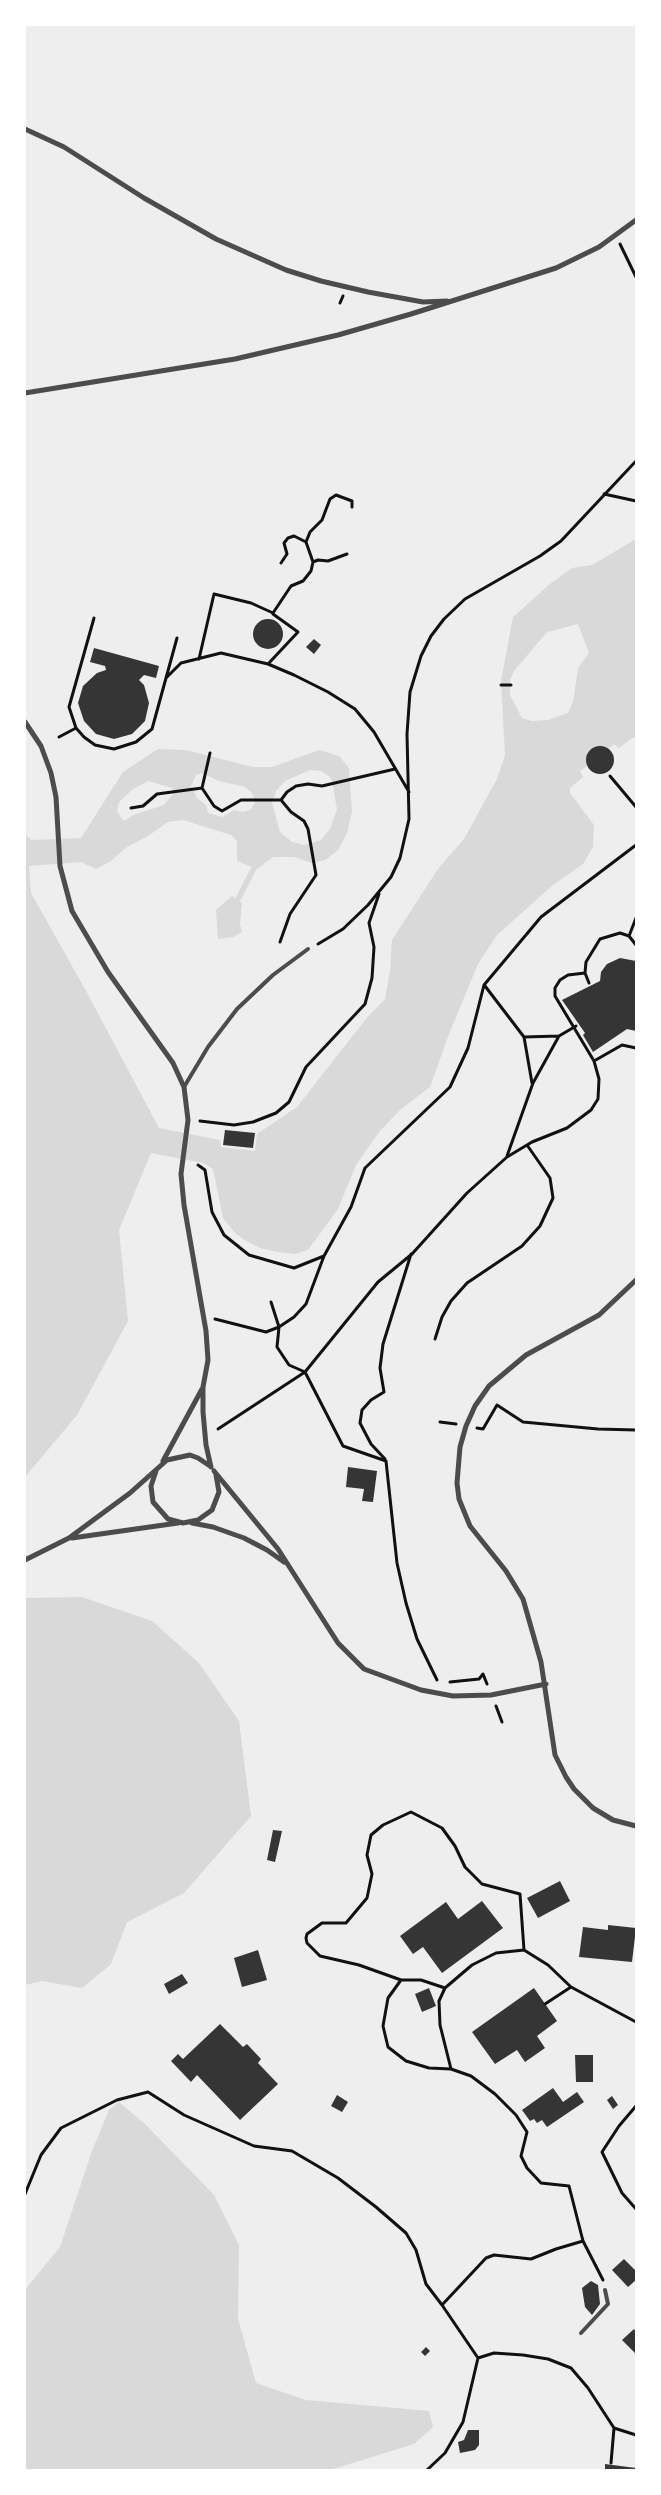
<!DOCTYPE html>
<style>
body{margin:0}
#map{position:relative;width:661px;height:2495px;overflow:hidden;background:#fff;font-family:"Times New Roman",serif}
canvas{display:block}
.frame{position:absolute;inset:0;border:26px solid #fff;pointer-events:none}
</style>
<div id="map">
<canvas width="661" height="2495"></canvas>
<div class="frame"></div>
</div>
<script>
const g = document.querySelector('canvas').getContext('2d');
g.lineJoin = 'round';
function fillPath(path, color) { g.fillStyle = color; g.fill(path, 'evenodd'); }
const poly = rows => new Path2D(rows.map(r => 'M' + r).join(''));
function strokePath(path, color, width, dash) { g.strokeStyle = color; g.lineWidth = width; g.lineCap = dash ? 'butt' : 'round'; g.setLineDash(dash || []); g.stroke(path); }
fillPath(poly([
 [25,25,636,25,636,2470,25,2470]
]), '#eee');
fillPath(poly([
 [636,539,636,738,632,738,619,748,614,744,608,749,598,746,590,750,586,760,587,766,580,771,583,777,570,788,570,793,594,825,593,847,583,864,553,885,497,935,478,964,449,1034,430,1087,401,1109,379,1132,356,1165,338,1209,308,1250,295,1254,278,1252,260,1248,245,1240,235,1233,223,1218,213,1169,203,1163,151,1153,119,1230,128,1321,77,1415,25,1477,25,834,31,840,81,838,123,772,158,749,186,750,253,767,272,767,319,750,339,756,349,768,352,812,347,833,338,850,325,860,312,863,295,857,273,857,257,869,237,861,237,841,231,835,183,820,168,822,148,836,127,847,111,861,96,869,81,862,29,866,31,893,86,991,159,1128,220,1140,221,1147,255,1151,257,1134,297,1107,366,1019,385,999,390,971,392,940,438,869,464,839,497,779,505,755,501,681,513,617,550,584,572,568,592,565],
 [578,624,589,653,578,668,573,702,568,713,548,720,532,721,522,718,510,695,510,680,514,671,547,632],
 [310,770,321,771,329,776,332,781,337,809,330,829,321,840,304,845,292,842,280,832,272,803,276,791,285,781],
 [202,773,219,781,245,787,253,794,255,803,250,810,243,812,234,810,222,817,208,813,206,805,197,798,191,786,196,775],
 [148,781,172,788,173,794,164,805,133,815,124,821,117,812,119,802,133,789],
 [232,896,242,903,240,924,242,932,233,937,218,939,216,910],
 [82,1597,152,1621,199,1663,239,1721,251,1816,184,1893,127,1922,111,1964,82,1988,42,1981,25,1985,25,1598],
 [119,2102,145,2124,214,2195,239,2245,238,2319,256,2383,306,2400,429,2411,433,2427,414,2444,330,2470,25,2470,25,2290,60,2247,92,2151,109,2110]
]), '#d9d9d9');
strokePath(poly([
 [238,899,254,868]
]), '#d9d9d9', 5.5);
fillPath(poly([
 '253 634a15 15 0 1 1 30 0a15 15 0 1 1-30 0Z',
 [314,639,321,645,314,654,306,647],
 [94,648,159,666,156,678,144,675,139,680,144,685,149,703,145,721,132,734,114,739,96,734,84,721,78,703,83,686,97,673,106,670,105,666,90,662],
 '586 760a14 14 0 1 1 28 0a14 14 0 1 1-28 0Z',
 [620,958,636,961,636,1031,627,1029,593,1052,583,1035,585,1033,562,1000,600,981,601,972,607,964],
 [225,1130,255,1133,253,1148,223,1145],
 [348,1467,377,1471,373,1502,362,1501,364,1489,346,1487],
 [273,1830,282,1831,275,1862,267,1860],
 [560,1881,570,1901,538,1918,527,1898],
 [482,1901,503,1928,442,1973,423,1947,413,1954,400,1936,446,1902,458,1919],
 [608,1925,636,1928,632,1962,579,1957,583,1927,608,1930],
 [258,1950,267,1980,242,1987,234,1958],
 [182,1974,188,1983,169,1994,164,1984],
 [429,1988,436,2006,422,2012,415,1994],
 [534,1988,557,2021,537,2036,545,2048,525,2062,517,2050,495,2064,472,2032],
 [220,2024,243,2047,247,2044,261,2059,258,2063,278,2084,240,2120,197,2075,191,2082,171,2061,178,2054,183,2059],
 [575,2055,593,2055,593,2082,576,2082],
 [553,2088,563,2102,577,2092,584,2102,547,2127,542,2120,537,2123,534,2119,530,2121,522,2110],
 [337,2095,348,2102,342,2112,331,2106],
 [612,2096,618,2105,613,2109,607,2100],
 [624,2259,636,2271,636,2280,628,2287,612,2270],
 [591,2281,598,2285,600,2304,592,2315,585,2307,582,2288],
 [634,2329,636,2332,636,2354,622,2340],
 [426,2347,430,2351,425,2356,421,2352],
 [468,2430,479,2430,479,2445,475,2450,460,2453,458,2442,464,2440],
 [605,2464,636,2468,636,2470,605,2470]
]), '#353535');
strokePath(poly([
 [620,244,636,277],
 [340,303,343,296],
 [604,494,636,501],
 [313,562,318,560,328,561,347,554],
 [281,563,287,554,284,543,288,538,294,536,306,542],
 [94,618,69,707,76,728,84,737,95,745,114,749,136,742,152,729,177,638],
 [199,659,214,594,251,603,273,613,291,586,303,581,311,571,313,562,306,542,310,532,322,520,330,499,336,495,352,501,352,507],
 [268,664,298,632,273,614],
 [166,678,181,663,221,653,268,664,294,675,328,692,355,709,374,732,409,792],
 [501,685,511,685],
 [59,737,76,728],
 [610,776,636,807],
 [202,788,210,753],
 [281,800,287,792,296,786,308,784,322,786,395,769],
 [131,808,143,806,157,794,202,788,214,806,222,811,241,800,281,800,291,812,304,821,308,829,316,875,290,914,280,942],
 [636,918,629,936,636,945],
 [318,944,343,929,368,905,391,877,400,858,409,819,407,734,410,692,421,656,431,636,444,619,465,599,540,556,561,541,636,461],
 [589,983,585,973,586,962,600,939,620,933,629,936],
 [485,986,524,1037],
 [594,1061,622,1045,636,1048],
 [532,1083,524,1037,559,1036],
 [200,1121,234,1125,253,1122,276,1113,289,1102,306,1067,365,1004,372,978,374,947,369,923,379,894],
 [507,1156,533,1083,559,1036,576,1026],
 [198,1165,205,1170,212,1212,224,1235,249,1255,294,1268,324,1256,351,1207,365,1168,450,1087,468,1048,484,985,541,917,636,845],
 [271,1302,279,1327,277,1347,289,1365,305,1372,378,1282,412,1254,467,1193,507,1157,532,1142,567,1128,591,1110,598,1099,599,1079,594,1061,555,996,555,988,560,980,568,975,585,973],
 [215,1319,266,1332,279,1327,294,1317,306,1304,324,1256],
 [435,1339,442,1317,451,1301,467,1283,522,1246,540,1226,553,1198,550,1178,527,1145],
 [440,1422,456,1424],
 [477,1428,483,1429,497,1405,523,1422,598,1429,636,1430],
 [218,1429,305,1372,343,1446,386,1461,397,1563,406,1603,417,1639,437,1680],
 [385,1459,371,1444,360,1423,362,1410,371,1400,384,1392,380,1368,383,1344,411,1254],
 [450,1682,479,1679,483,1674,487,1684],
 [496,1706,502,1722],
 [524,1950,496,1953,472,1965,445,1988,421,1980,401,1980,388,1998,383,2026,388,2047,406,2061,429,2068,451,2069,471,2076,495,2094,516,2115,527,2132,521,2156,527,2168,541,2183,569,2186,583,2241,603,2280],
 [524,1950,548,1965,571,1987,636,2022],
 [401,1980,359,1965,320,1956,307,1943,306,1938,307,1934,322,1923,346,1923,367,1898,372,1874,367,1855,371,1835,383,1825,411,1812,442,1828,455,1846,465,1867,482,1884,520,1894,524,1950],
 [445,1988,439,2001,440,2025,451,2069],
 [545,2004,571,1987],
 [636,2106,619,2126,602,2152,622,2193,636,2209],
 [25,2194,41,2155,61,2128,117,2100,148,2092,184,2115,254,2146,292,2151,338,2178,376,2207,406,2233,416,2250,426,2284,442,2305],
 [478,2358,494,2353,523,2355,548,2359,571,2368,588,2388,614,2428,636,2435],
 [611,2463,614,2428],
 [427,2470,445,2453,463,2422,478,2358,442,2305,486,2258,494,2255,531,2259,556,2249,583,2241]
]), '#111', 3);
strokePath(poly([
 [184,1087,208,1047,237,1009,273,975,308,949],
 [581,2333,608,2304,605,2290]
]), '#4c4c4c', 4);
strokePath(poly([
 [25,129,64,147,144,198,216,239,286,270,321,281,368,292,423,302,447,301],
 [25,393,235,359,338,335,411,314,556,268,599,247,636,220],
 [25,722,41,746,51,773,56,797,60,866,72,911,108,972,173,1063,184,1087,188,1120,181,1174,184,1205,206,1331,208,1360,203,1387,203,1412,206,1445,211,1467],
 [636,1280,599,1315,526,1355,489,1386,475,1406,466,1426,460,1447,457,1483,459,1499,470,1526,506,1571,523,1599,541,1662,555,1755,566,1777,574,1789,593,1808,613,1820,636,1826],
 [163,1461,202,1389],
 [156,1471,151,1486,153,1502,168,1519,183,1523,198,1520,212,1510,219,1492,216,1475],
 [214,1471,278,1549,338,1643,364,1669,421,1690,453,1696,491,1695,546,1684],
 [192,1523,213,1527,244,1538,267,1550,284,1562],
 [72,1538,178,1523],
 [25,1560,69,1538,130,1493,167,1460,190,1455,198,1458,210,1466]
]), '#4c4c4c', 5);
</script>
